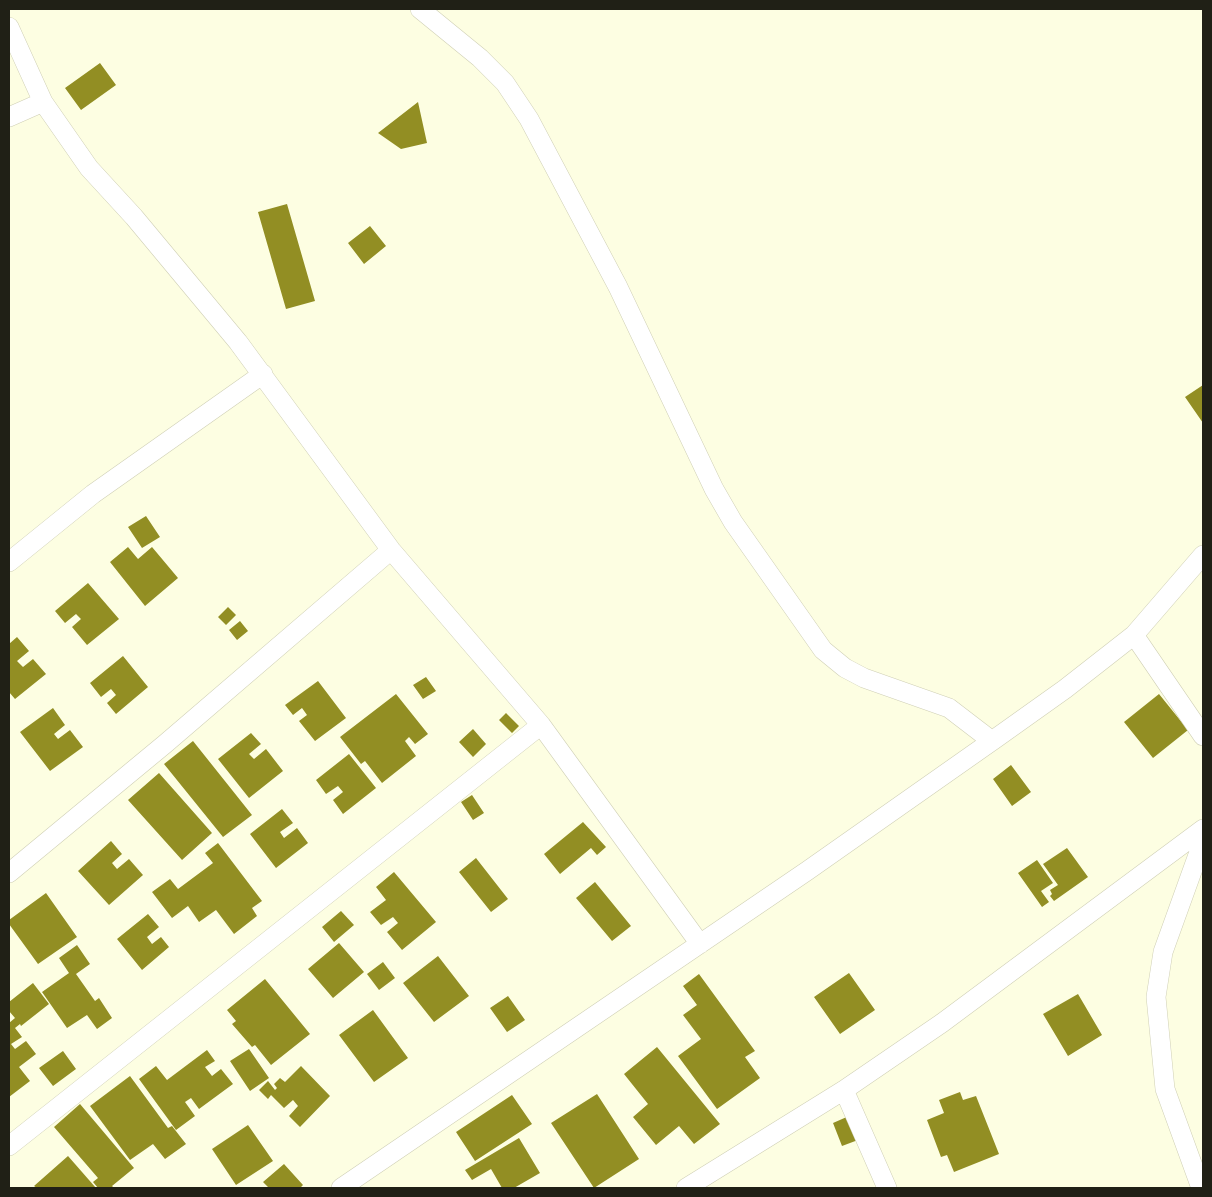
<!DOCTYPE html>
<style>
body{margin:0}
#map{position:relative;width:1212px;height:1197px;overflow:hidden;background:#fdfee2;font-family:Ubuntu,sans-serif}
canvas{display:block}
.frame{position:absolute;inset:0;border:10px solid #202016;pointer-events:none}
</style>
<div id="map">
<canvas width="1212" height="1197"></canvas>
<div class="frame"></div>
</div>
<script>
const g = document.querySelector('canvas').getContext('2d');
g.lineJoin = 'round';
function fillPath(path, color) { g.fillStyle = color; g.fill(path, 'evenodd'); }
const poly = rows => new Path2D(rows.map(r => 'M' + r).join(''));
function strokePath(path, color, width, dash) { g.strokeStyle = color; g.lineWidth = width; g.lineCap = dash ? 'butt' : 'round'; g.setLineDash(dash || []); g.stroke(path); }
fillPath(poly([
 [100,63,116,85,81,110,65,88],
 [418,102,427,143,401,149,378,133],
 [287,204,315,301,286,309,258,212],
 [370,226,386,246,364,264,348,243],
 [1203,385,1203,423,1185,397],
 [146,516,160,537,142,548,128,527],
 [128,547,138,559,152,547,178,578,145,606,110,562],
 [88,583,119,619,87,645,72,627,81,619,76,614,65,623,55,611],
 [228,607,236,615,226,625,218,617],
 [240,621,248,631,237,640,229,630],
 [17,637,29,651,17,661,23,667,33,659,46,674,15,699,9,692,9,644],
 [123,656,148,687,116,714,107,703,116,695,111,689,101,697,90,683],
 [426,677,436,691,423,699,413,685],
 [318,681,346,718,315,741,299,721,307,715,302,708,293,715,285,705],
 [396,694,428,734,415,744,409,737,405,741,416,756,382,783,365,761,361,764,340,737],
 [1159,694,1188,730,1153,758,1124,722],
 [53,708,65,725,54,734,58,739,70,730,83,747,50,771,20,732],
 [506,713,519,726,512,733,499,720],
 [473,729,486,744,473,757,459,742],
 [251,733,261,744,249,754,254,759,266,749,283,771,249,798,218,759],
 [193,741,252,815,223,837,164,764],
 [349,754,376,788,343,814,333,800,343,792,338,786,326,794,316,780],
 [1011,765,1031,792,1012,806,993,779],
 [159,773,212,833,182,860,128,800],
 [472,795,484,813,473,820,461,802],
 [282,809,293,823,280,832,284,838,297,828,308,843,276,868,250,834],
 [583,822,606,847,597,855,591,848,560,874,544,854],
 [111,841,122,854,112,863,117,869,129,859,143,875,109,905,78,871],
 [218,843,262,901,252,908,257,916,234,934,216,910,199,922,188,906,172,918,152,892,170,879,178,889,213,863,205,853],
 [1067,848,1088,877,1054,901,1050,896,1052,894,1050,890,1058,885,1043,864],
 [476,858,508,899,491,912,459,872],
 [1037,860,1053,883,1041,891,1049,902,1042,907,1018,873],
 [394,872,436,922,402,950,387,932,398,923,393,917,381,925,370,912,386,900,376,887],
 [595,882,631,926,612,941,576,898],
 [46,893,77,937,38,964,9,924,9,920],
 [341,911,354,925,334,942,322,927],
 [148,914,159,927,147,937,152,944,161,937,169,947,142,970,117,939],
 [339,943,364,972,333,998,308,969],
 [77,945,90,964,76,974,95,1001,99,998,112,1018,97,1029,87,1015,67,1028,42,992,69,973,59,958],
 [438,956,469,996,434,1022,403,983],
 [383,962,395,978,379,990,367,974],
 [849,973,875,1010,840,1034,814,997],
 [699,974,755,1051,745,1057,760,1078,717,1109,678,1056,701,1039,683,1015,697,1005,683,986],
 [265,979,310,1034,271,1065,255,1045,252,1047,232,1024,236,1021,227,1010],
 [33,983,49,1004,21,1026,20,1024,15,1028,22,1037,11,1044,15,1049,26,1041,36,1054,19,1067,30,1081,9,1097,9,1023,15,1018,9,1011,9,1002],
 [1078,994,1102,1035,1068,1056,1043,1014],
 [508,996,525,1020,507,1032,490,1008],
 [373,1010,408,1058,374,1082,339,1035],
 [657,1047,720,1124,694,1144,679,1126,656,1145,633,1117,648,1104,624,1074],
 [249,1049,269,1078,250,1091,230,1061],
 [207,1050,215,1061,205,1067,212,1076,221,1069,233,1084,199,1109,191,1098,185,1102,195,1116,176,1130,139,1079,156,1066,167,1080],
 [63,1051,76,1069,53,1086,39,1068],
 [301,1066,330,1096,300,1127,289,1116,298,1106,293,1100,284,1108,271,1095,268,1099,259,1090,268,1081,275,1090,277,1088,274,1084,280,1078,285,1082],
 [130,1076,168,1128,172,1126,186,1144,165,1159,153,1144,130,1160,90,1106],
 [960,1092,963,1100,976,1096,999,1154,954,1172,947,1155,941,1157,927,1120,944,1113,939,1100],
 [597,1094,639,1159,594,1188,551,1123],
 [512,1095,532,1124,475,1161,456,1132],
 [80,1104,134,1168,112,1186,114,1188,98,1188,93,1182,98,1178,54,1127],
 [849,1116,858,1140,842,1146,833,1123],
 [248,1125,273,1161,236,1185,212,1149],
 [519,1138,540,1173,514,1188,502,1188,491,1169,472,1180,465,1170],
 [68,1156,96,1188,37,1188,34,1186],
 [284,1164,303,1185,300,1188,269,1188,263,1182]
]), '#928e23');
const street = poly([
 [9,27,43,102,89,168,134,217,238,342,391,550,541,725,700,944],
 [9,117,43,102],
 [9,562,93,494,263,374],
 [1134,635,1203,736],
 [992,741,1065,689,1134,635,1203,555],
 [9,873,165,744,391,550],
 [844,1090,887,1188],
 [9,1146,541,725],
 [341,1188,807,871,992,741,949,708,864,678,845,668,823,650,733,522,714,489,618,287,529,119,505,83,480,58,420,9],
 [686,1188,844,1090,942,1023,1203,829],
 [1201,1188,1165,1089,1156,997,1163,952,1203,841]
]);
strokePath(street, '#cfcfb5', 20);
strokePath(street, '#fff', 19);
</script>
